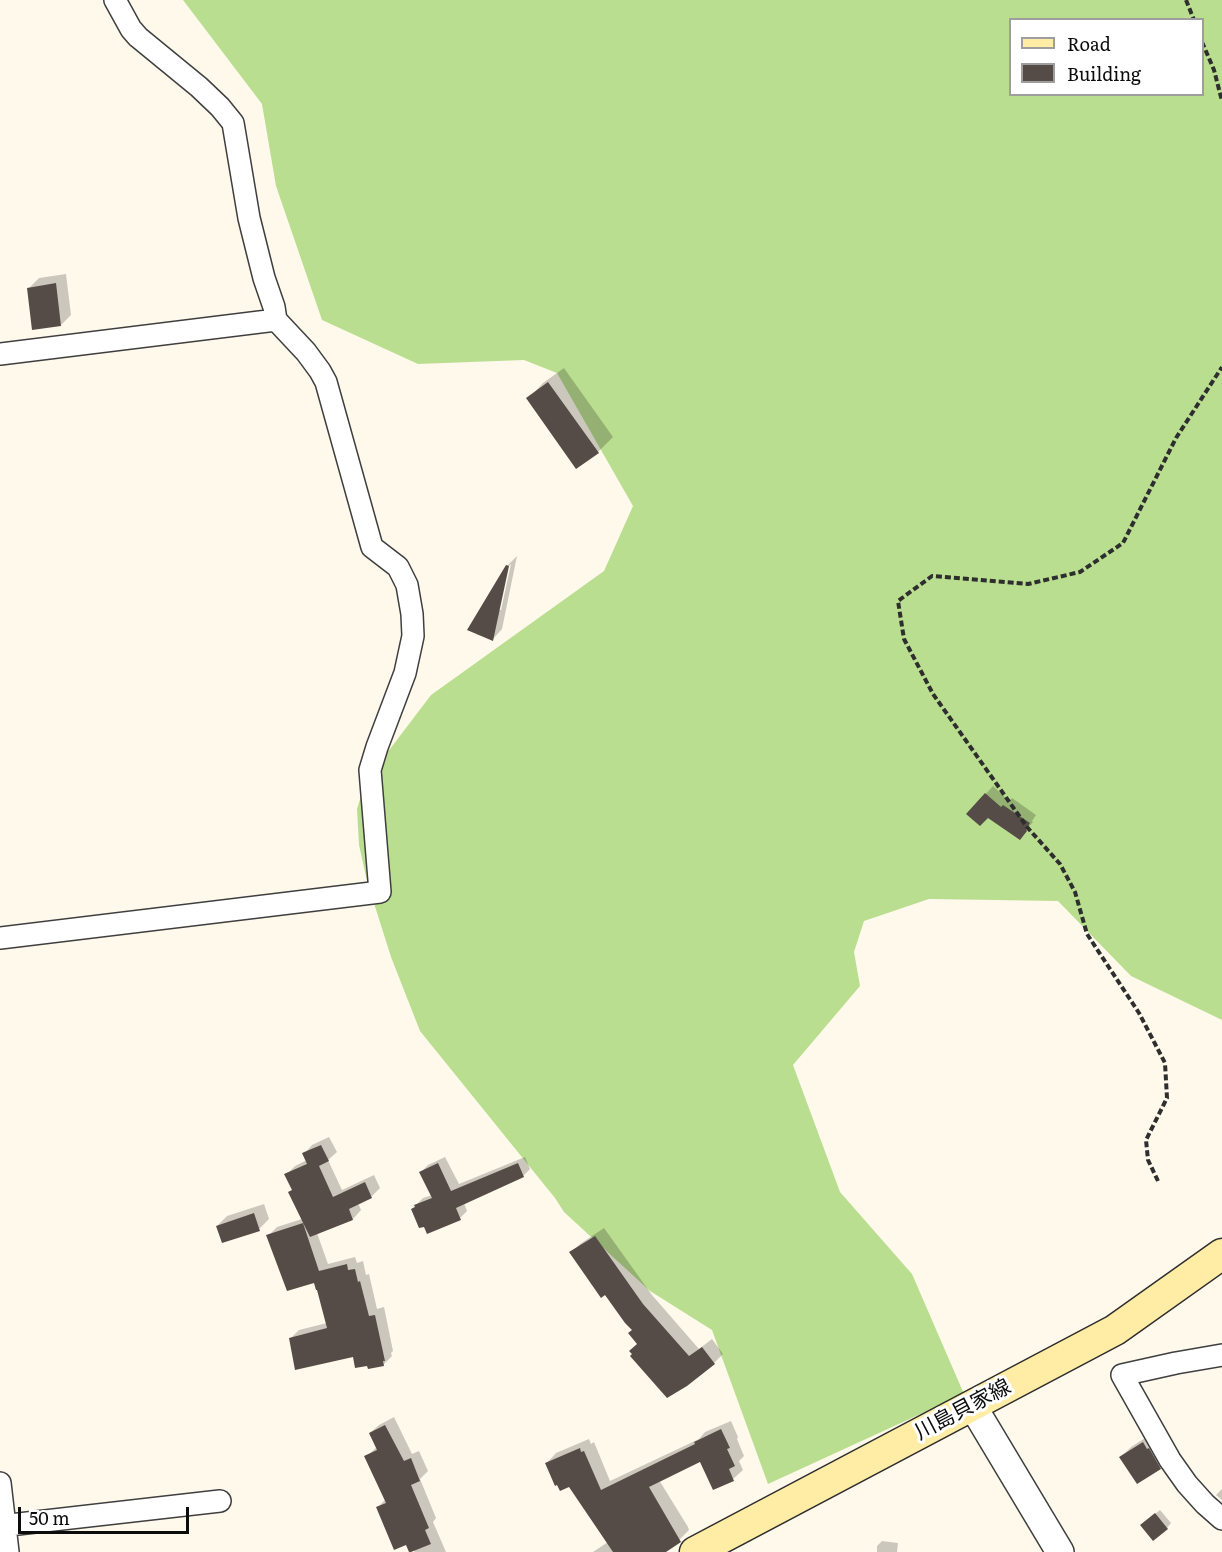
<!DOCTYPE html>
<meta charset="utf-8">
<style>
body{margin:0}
#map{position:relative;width:1222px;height:1552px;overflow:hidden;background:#fff9eb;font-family:Literata,serif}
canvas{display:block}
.legend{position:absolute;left:1009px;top:18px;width:195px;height:78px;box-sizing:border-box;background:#fff;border:2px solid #9e9e9e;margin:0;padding:8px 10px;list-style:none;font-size:18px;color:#0c0c0c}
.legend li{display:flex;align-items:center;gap:12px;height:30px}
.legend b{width:30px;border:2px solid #9e9e9e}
.scale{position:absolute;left:18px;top:1507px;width:171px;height:27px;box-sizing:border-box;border:3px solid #0c0c0c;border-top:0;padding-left:8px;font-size:18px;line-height:21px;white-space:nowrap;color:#0c0c0c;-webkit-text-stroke:4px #fff;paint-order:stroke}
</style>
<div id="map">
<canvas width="1222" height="1552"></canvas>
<ul class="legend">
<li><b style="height:8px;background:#ffeda6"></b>Road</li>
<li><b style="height:16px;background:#554c47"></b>Building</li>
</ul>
<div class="scale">50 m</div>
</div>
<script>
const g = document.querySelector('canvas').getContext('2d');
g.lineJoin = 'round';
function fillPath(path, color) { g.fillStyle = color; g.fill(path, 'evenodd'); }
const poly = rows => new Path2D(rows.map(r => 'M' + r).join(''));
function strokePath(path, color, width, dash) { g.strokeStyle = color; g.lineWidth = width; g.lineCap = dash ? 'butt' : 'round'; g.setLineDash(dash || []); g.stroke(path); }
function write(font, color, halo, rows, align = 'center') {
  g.font = font + ' Literata,"Noto Sans JP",serif'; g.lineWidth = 6; g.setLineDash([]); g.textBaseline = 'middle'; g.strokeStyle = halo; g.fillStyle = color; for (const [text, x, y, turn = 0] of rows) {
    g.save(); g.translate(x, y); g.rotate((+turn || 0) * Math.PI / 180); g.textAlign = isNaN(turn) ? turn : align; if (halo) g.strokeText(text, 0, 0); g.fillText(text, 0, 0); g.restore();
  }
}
fillPath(poly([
 [183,0,1222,0,1222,1020,1131,976,1058,901,929,899,864,921,854,952,860,986,793,1065,840,1192,912,1274,964,1394,768,1484,712,1330,650,1291,564,1212,555,1198,420,1031,391,957,367,881,359,845,357,809,368,774,390,749,431,695,604,571,633,506,557,373,524,360,418,364,322,320,276,186,262,104],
 [1010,20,1202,20,1202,94,1010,94]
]), '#bade90');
fillPath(poly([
 [66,274,71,315,61,325,28,289,39,278],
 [564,368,613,437,598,452,528,399,543,383],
 [517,556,502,629,493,639,469,629,507,566],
 [511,564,501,610,498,610,507,568],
 [993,786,1009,801,1012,798,1036,815,1032,821,1033,822,1019,838,988,816,968,814],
 [329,1137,337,1152,328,1160,342,1190,374,1175,380,1188,372,1196,358,1203,361,1210,353,1219,317,1233,328,1264,355,1257,357,1263,363,1261,366,1275,369,1274,377,1309,384,1307,393,1351,391,1353,392,1356,383,1365,291,1338,299,1330,327,1323,315,1281,268,1236,277,1227,302,1219,293,1189,286,1175,295,1166,307,1160,304,1154,312,1145],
 [445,1157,459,1184,525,1157,530,1169,523,1176,464,1203,467,1211,460,1218,412,1209,423,1198,432,1195,421,1172,428,1165],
 [264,1204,269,1219,259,1229,217,1226,227,1216],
 [604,1228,652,1295,699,1349,712,1339,723,1354,714,1363,638,1343,633,1329,571,1253,580,1244],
 [394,1417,412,1454,419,1451,428,1471,420,1479,436,1518,433,1522,446,1552,415,1552,378,1507,386,1499,366,1457,377,1447,370,1433,379,1425],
 [731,1421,738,1437,737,1439,744,1456,739,1461,743,1470,733,1479,701,1460,659,1480,688,1527,689,1530,679,1540,660,1552,593,1552,608,1542,570,1486,547,1463,556,1453,589,1439,591,1444,594,1442,610,1481,699,1439,705,1432],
 [1153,1433,1170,1458,1160,1468,1121,1457,1131,1447],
 [1222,1489,1222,1500,1216,1495],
 [1160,1510,1171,1523,1167,1528,1146,1521],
 [882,1541,898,1543,897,1552,877,1552,877,1546]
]), '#0003');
fillPath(poly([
 [56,283,61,326,32,330,27,288],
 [548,382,599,453,576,469,526,398],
 [506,565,509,566,493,641,467,630],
 [985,793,1001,807,1003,805,1030,823,1026,829,1027,831,1020,840,988,818,980,826,966,814],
 [321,1145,329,1161,319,1166,333,1197,365,1182,372,1198,349,1209,353,1220,310,1237,288,1192,292,1190,284,1174,307,1164,302,1153],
 [438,1163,451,1191,518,1163,524,1177,456,1208,461,1220,427,1234,424,1227,419,1228,411,1209,415,1207,414,1205,432,1198,419,1172],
 [254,1213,260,1231,222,1243,216,1226],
 [303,1223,319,1271,347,1264,348,1270,355,1269,358,1282,360,1281,369,1316,375,1315,385,1361,383,1361,384,1366,368,1369,367,1366,355,1368,353,1357,295,1370,289,1338,327,1328,317,1290,316,1290,314,1283,287,1291,266,1235],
 [595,1236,643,1304,689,1356,702,1347,715,1364,687,1386,667,1398,630,1356,632,1354,629,1351,637,1344,628,1333,632,1330,625,1323,605,1295,601,1298,569,1252],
 [385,1425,404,1461,411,1458,420,1481,411,1485,429,1528,425,1530,431,1544,411,1552,409,1552,406,1545,394,1550,376,1507,386,1503,364,1456,377,1450,369,1433],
 [721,1429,730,1448,727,1449,735,1466,729,1469,734,1481,713,1490,700,1462,649,1487,681,1542,666,1552,613,1552,569,1487,560,1491,557,1485,555,1486,545,1463,580,1448,581,1452,584,1451,601,1490,695,1444,694,1442],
 [1143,1442,1147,1449,1149,1448,1161,1469,1137,1484,1119,1457],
 [1155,1513,1168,1529,1153,1541,1140,1525]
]), '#554c47');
const minor = poly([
 [0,354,276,320],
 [0,938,380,892,370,770,377,747,405,673,413,636,412,614,407,585,398,567,372,547,326,382,320,371,306,352,276,320,274,307,264,278,249,218,233,123,220,107,199,87,138,37,131,29,115,0],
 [1222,1355,1176,1363,1122,1375,1170,1460,1187,1484,1205,1504,1222,1519],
 [0,1483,8,1552],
 [0,1526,220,1501]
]);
const tertiary = poly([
 [972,1405,1060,1552]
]);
const secondary = poly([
 [695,1552,1115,1330,1222,1254]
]);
strokePath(minor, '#3f3f3f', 24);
strokePath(tertiary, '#3f3f3f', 30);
strokePath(secondary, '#2e2e2e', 33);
strokePath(poly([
 [1186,0,1194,20],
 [1202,42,1214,70,1222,101],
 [1158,1181,1148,1160,1146,1140,1167,1098,1165,1063,1139,1013,1087,934,1075,892,1060,864,1027,827,933,694,904,639,898,601,932,576,1028,584,1080,572,1123,543,1176,438,1222,367]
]), '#2e2e2e', 4, [6, 3]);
strokePath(minor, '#fff', 21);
strokePath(tertiary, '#fff', 27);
strokePath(secondary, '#ffeda6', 30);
write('21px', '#0c0c0c', '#fff', [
 ["川島貝家線",963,1410,-28]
]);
</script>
